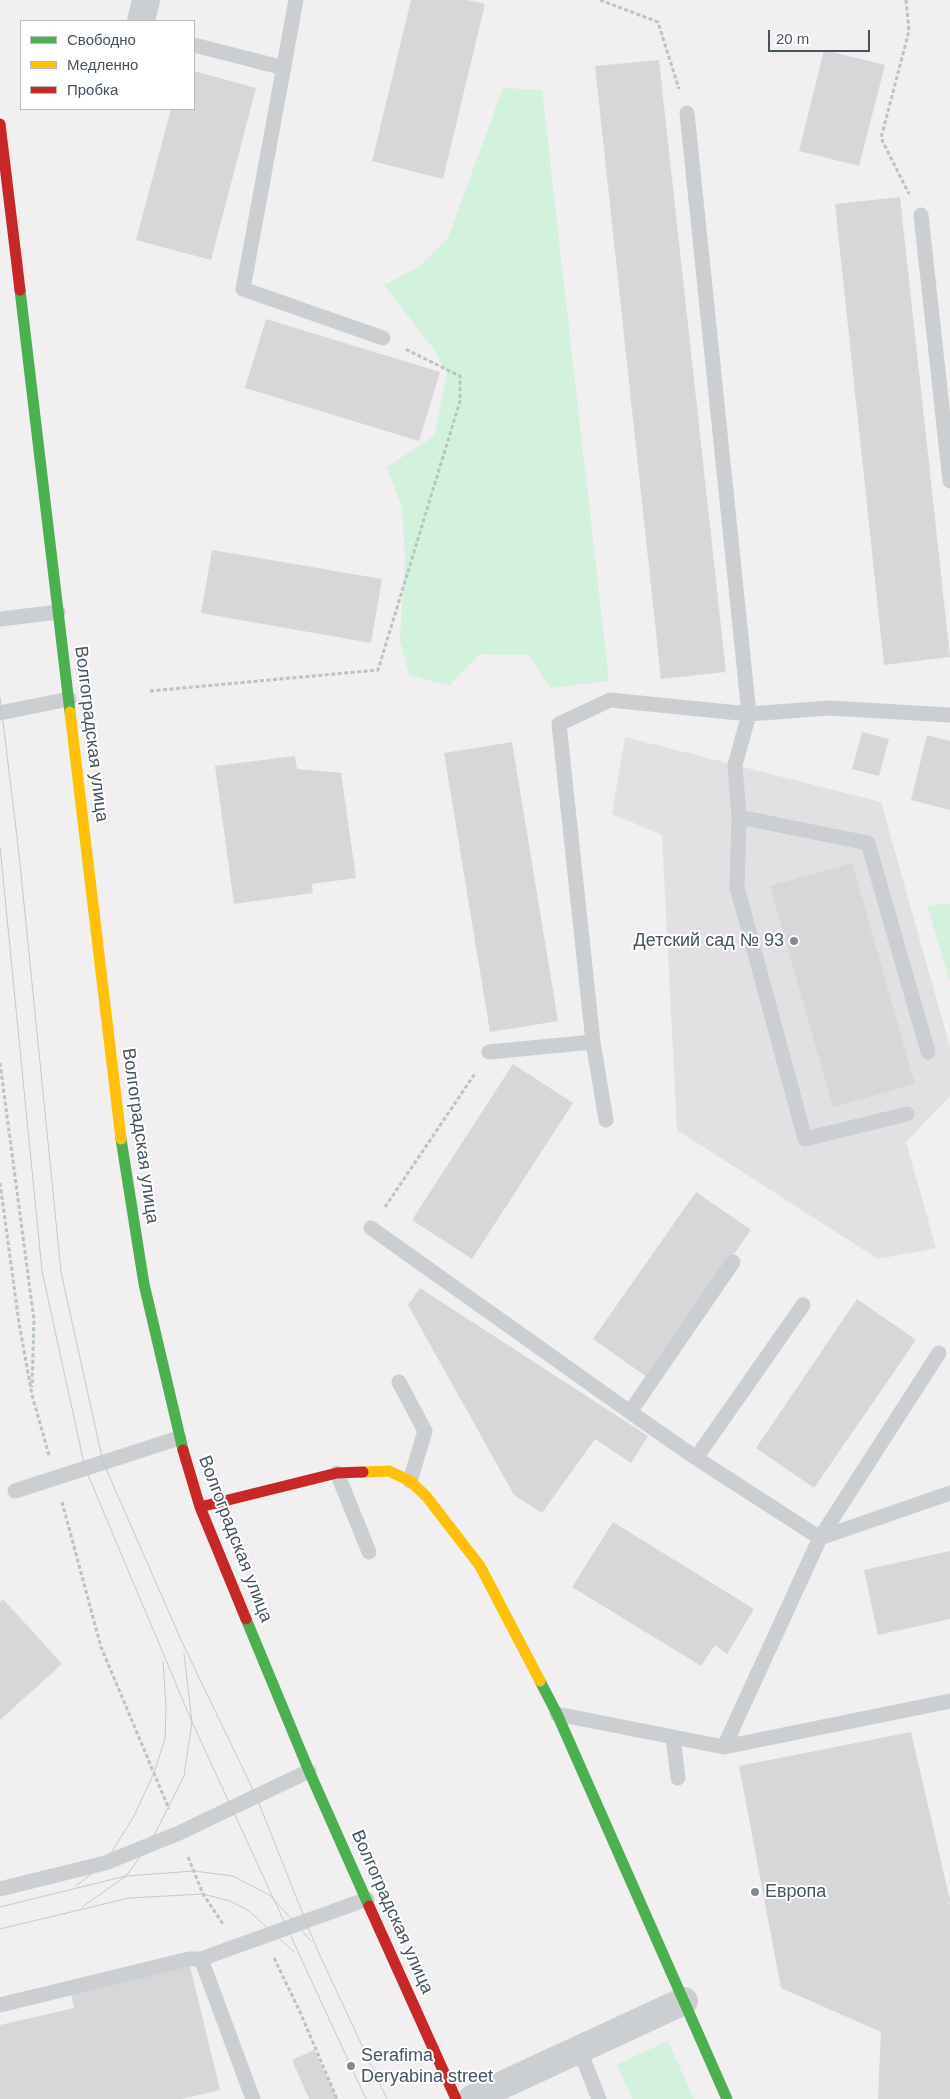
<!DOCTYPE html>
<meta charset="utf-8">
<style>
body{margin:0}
#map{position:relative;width:950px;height:2099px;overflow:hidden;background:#f1eff0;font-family:Arial,sans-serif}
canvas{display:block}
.legend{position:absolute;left:20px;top:20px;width:175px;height:90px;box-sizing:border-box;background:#fff;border:1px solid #b5babf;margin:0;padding:6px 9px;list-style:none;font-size:15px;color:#45535f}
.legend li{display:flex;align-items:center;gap:10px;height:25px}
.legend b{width:25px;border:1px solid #b5babf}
.scale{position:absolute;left:768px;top:30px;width:102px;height:22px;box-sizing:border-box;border:2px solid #45535f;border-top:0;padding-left:6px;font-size:15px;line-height:18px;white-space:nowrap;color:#45535f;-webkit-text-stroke:4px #fff;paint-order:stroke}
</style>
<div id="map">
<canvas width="950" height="2099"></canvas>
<ul class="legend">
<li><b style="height:6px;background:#4caf50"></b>Свободно</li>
<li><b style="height:6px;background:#ffc107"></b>Медленно</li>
<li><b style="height:6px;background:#c62828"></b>Пробка</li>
</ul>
<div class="scale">20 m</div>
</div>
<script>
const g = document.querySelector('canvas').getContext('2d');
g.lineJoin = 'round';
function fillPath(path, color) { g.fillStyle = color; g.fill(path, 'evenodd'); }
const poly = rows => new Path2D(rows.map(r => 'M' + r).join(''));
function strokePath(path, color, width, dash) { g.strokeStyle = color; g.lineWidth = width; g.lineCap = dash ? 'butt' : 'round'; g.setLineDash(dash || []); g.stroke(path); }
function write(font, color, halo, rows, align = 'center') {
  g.font = font + ' Arial,sans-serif'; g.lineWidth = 4; g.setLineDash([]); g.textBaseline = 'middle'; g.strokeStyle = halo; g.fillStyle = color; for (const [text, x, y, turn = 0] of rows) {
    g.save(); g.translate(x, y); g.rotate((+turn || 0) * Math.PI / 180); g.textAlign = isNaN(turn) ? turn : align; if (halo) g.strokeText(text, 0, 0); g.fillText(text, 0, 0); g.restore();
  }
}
fillPath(poly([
 [625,737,881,802,950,1047,950,1096,906,1142,936,1248,878,1259,677,1130,662,835,612,814]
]), '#e2e0e3');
fillPath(poly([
 [503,88,542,90,609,681,550,688,528,655,480,654,449,686,409,675,400,641,405,557,402,508,387,467,434,436,447,374,433,348,384,285,420,266,448,238],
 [950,904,950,982,927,905],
 [668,2041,694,2099,632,2099,617,2064]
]), '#d2f2dd');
fillPath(poly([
 [411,0,467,0,485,4,443,179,372,161],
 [824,50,885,65,859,166,799,151],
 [659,60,726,672,661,679,595,66],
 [194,71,256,88,211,260,136,240,171,109,194,109],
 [900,197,950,657,884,665,835,204],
 [266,319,440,372,419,441,245,388],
 [212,550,382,579,371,643,201,613],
 [862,732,889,739,879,776,852,769],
 [927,735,950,741,950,810,911,800],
 [512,742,558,1021,490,1032,444,753],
 [295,756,297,769,341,773,356,878,312,884,313,893,234,904,215,766],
 [852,863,915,1084,833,1107,770,886],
 [513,1064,573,1103,472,1259,412,1220],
 [696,1192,751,1230,647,1377,593,1339],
 [420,1288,648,1436,631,1463,595,1439,542,1513,514,1495,408,1305],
 [857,1299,916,1340,814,1488,756,1448],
 [613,1522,754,1609,727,1654,715,1645,701,1666,572,1587],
 [950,1551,950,1619,878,1635,864,1570],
 [3,1599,62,1664,0,1720,0,1602],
 [911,1732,950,1900,950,2099,878,2099,881,2032,781,1988,739,1766],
 [190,1966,220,2090,182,2099,0,2099,0,2025,74,2008,71,1994],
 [314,2050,337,2099,309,2099,292,2060]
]), '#d7d7da');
strokePath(poly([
 [600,0,658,22,679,89],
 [906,0,909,31,881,138,909,194],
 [150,691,378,670,460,401,460,376,405,349],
 [0,1063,34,1320,32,1387],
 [0,1183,19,1323,32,1395,49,1455],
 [385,1207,476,1072],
 [62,1502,101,1647,169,1809],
 [188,1857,203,1894,223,1924],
 [274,1958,300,2012,337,2099]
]), '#b7c6c1', 3, [4, 2.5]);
strokePath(poly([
 [296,0,243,289,383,338],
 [194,45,284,68],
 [687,113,749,714,735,765,739,817,868,843,928,1052],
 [921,215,950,481],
 [0,619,58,612],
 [0,713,69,699],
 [739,817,737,887,805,1139,907,1114],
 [593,1042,559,724,610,700,749,714,829,708,950,715],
 [489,1052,593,1042,606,1120],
 [371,1228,630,1412],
 [733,1262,630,1412,696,1458,820,1538,939,1353],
 [399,1382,425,1431,410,1481],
 [696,1458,803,1305],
 [337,1473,369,1552],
 [15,1491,179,1438],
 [557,1714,724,1747,950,1701],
 [673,1737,678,1778],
 [724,1747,820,1538,950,1493],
 [0,1889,105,1863,179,1833,309,1771],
 [201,1959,253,2099],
 [0,2005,189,1959,201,1959,367,1899],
 [580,2051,599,2099]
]), '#cccfd1', 15);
strokePath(poly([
 [141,21,146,0],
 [472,2099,684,2001]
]), '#cccfd1', 28);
strokePath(poly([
 [20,290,70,712],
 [121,1139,144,1284,183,1450],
 [246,1619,309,1771,369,1906],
 [540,1681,557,1714,727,2099]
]), '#4caf50', 11);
strokePath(poly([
 [70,712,121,1139],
 [363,1472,389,1471,410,1481,426,1496,480,1566,540,1681]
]), '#ffc107', 11);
strokePath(poly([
 [0,124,20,290],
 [183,1450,200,1507,246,1619],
 [200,1507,337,1473,363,1472],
 [369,1906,456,2099]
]), '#c62828', 11);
strokePath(poly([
 [0,697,19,854,61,1272,103,1462,182,1642,256,1796,316,1947,387,2099],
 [0,847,42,1271,85,1468,192,1722,366,2099],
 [76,1886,105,1863,134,1816,154,1773,165,1739,166,1706,163,1662],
 [0,1907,126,1876,194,1871,233,1876,271,1896,311,1941],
 [82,1907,126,1876,149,1845,184,1776,192,1722,184,1654],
 [0,1929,129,1898,203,1894,230,1901,249,1911,294,1952]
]), '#c6c8ca', 1);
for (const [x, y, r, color] of [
 [794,941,5,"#818a92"],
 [755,1892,5,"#818a92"],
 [351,2066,5,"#818a92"]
]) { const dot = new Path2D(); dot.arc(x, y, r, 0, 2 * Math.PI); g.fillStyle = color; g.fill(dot); strokePath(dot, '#fff', 2); }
write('18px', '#45535f', '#fff', [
 ["Волгоградская улица",91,734,83],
 ["Волгоградская улица",140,1136,82],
 ["Волгоградская улица",235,1539,69],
 ["Волгоградская улица",392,1912,66]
]);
write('18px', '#45535f', '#fff', [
 ["Детский сад № 93",784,941,"right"],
 ["Европа",765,1892],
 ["Serafima",361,2056],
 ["Deryabina street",361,2077]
], 'left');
</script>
